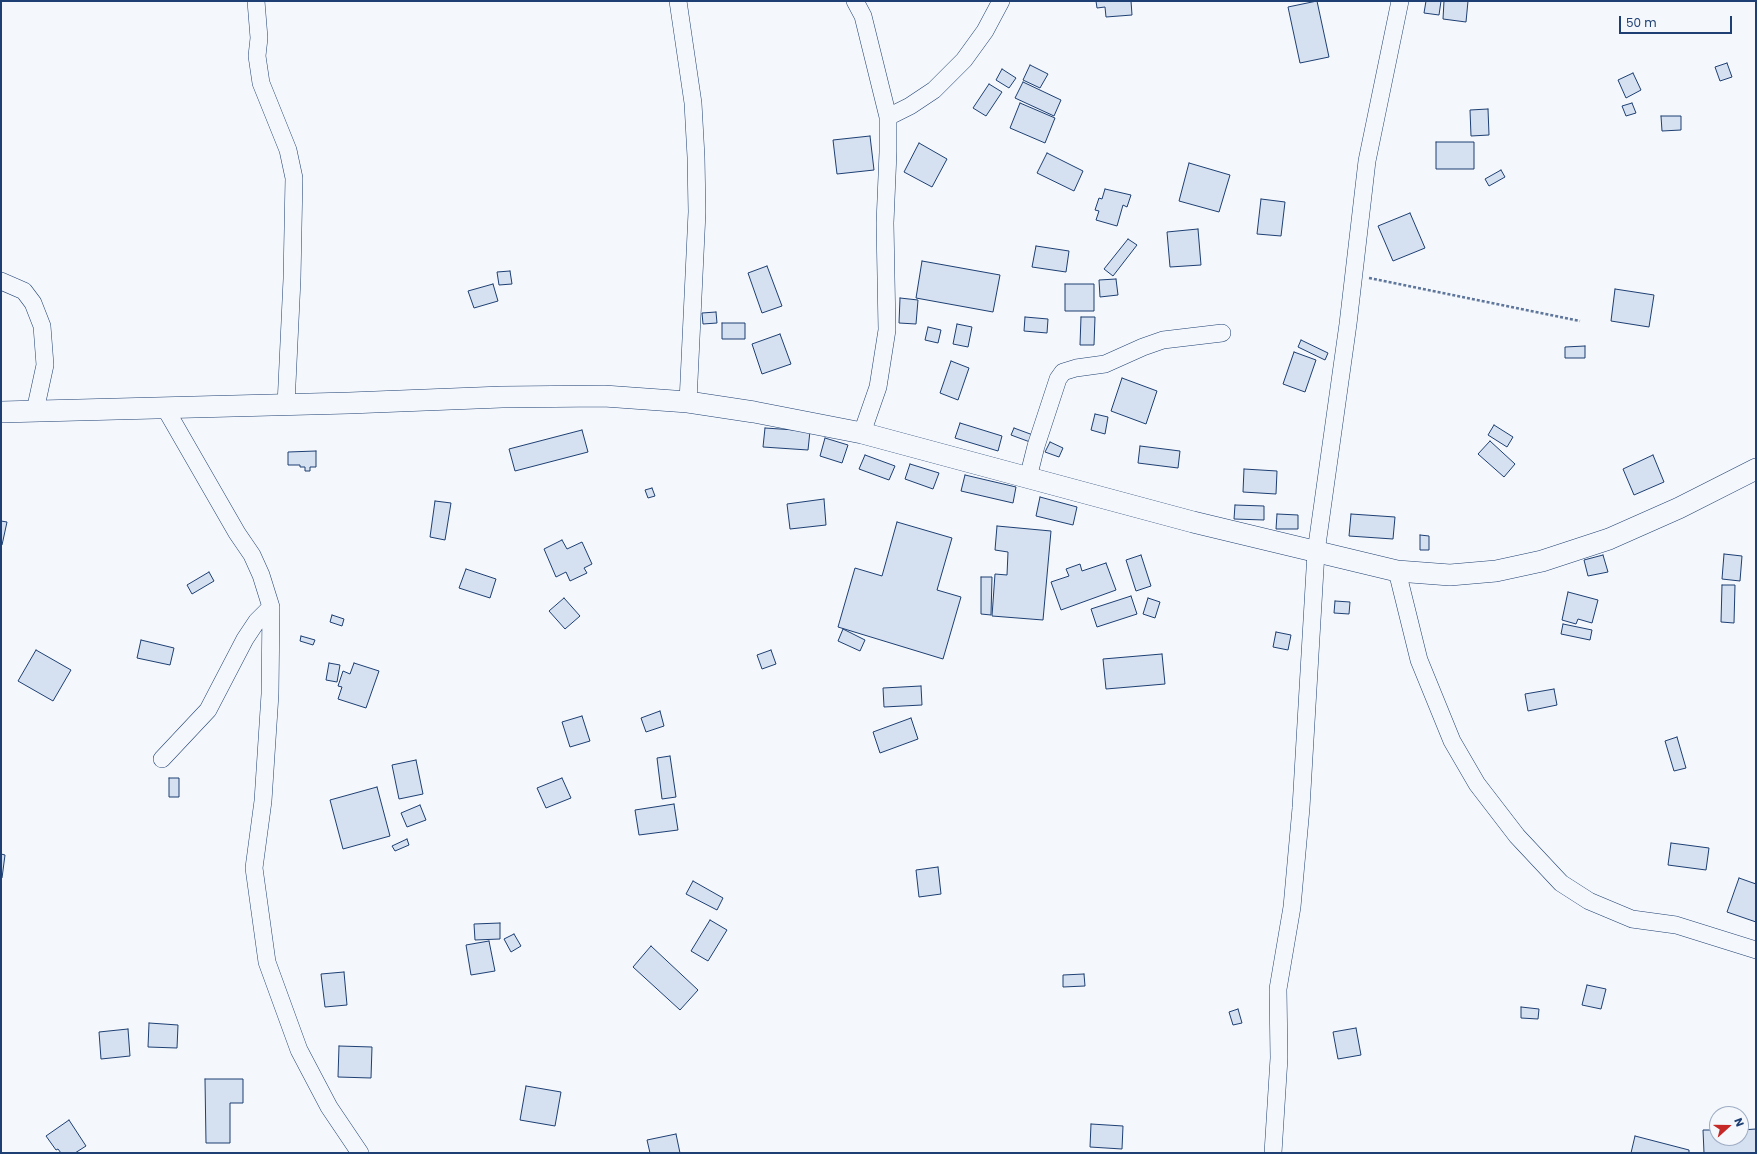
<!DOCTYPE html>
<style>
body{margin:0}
#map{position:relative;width:1757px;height:1154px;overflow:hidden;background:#f4f7fb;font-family:Poppins,sans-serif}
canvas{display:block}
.frame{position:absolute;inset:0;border:2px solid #1d3f73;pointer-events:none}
.north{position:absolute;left:1709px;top:1106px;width:40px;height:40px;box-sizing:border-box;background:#f4f7fb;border:1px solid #9eadc5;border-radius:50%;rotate:69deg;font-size:11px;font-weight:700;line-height:16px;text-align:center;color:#1d3f73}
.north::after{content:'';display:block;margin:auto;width:14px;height:18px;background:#c62828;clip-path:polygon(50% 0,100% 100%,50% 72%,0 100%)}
.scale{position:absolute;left:1619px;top:16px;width:113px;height:18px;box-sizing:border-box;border:2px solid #1d3f73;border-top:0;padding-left:5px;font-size:12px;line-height:14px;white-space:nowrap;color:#1d3f73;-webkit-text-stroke:3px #f4f7fb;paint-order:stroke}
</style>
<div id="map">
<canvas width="1757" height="1154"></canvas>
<div class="frame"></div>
<div class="north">N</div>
<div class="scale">50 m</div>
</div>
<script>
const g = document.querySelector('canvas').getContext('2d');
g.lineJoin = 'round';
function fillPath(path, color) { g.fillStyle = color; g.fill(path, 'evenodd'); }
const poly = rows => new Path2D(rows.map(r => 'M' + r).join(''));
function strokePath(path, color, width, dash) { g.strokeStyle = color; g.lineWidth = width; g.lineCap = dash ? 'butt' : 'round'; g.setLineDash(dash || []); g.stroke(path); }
const building = poly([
 [1096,1,1131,1,1132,15,1106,17,1105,7,1097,8,1096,1],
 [1317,1,1329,57,1300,63,1288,7,1317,1],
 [1426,1,1441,1,1439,15,1424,13,1426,1],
 [1444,1,1468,1,1466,22,1443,19,1444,1],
 [1727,63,1732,77,1720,81,1715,67,1727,63],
 [1030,65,1048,74,1040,88,1023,80,1030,65],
 [1002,69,1016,78,1009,88,996,80,1002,69],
 [1633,73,1641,90,1626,98,1618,80,1633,73],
 [1023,82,1061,100,1054,116,1015,98,1023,82],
 [989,84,1002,92,986,116,973,108,989,84],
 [1020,103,1055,118,1045,143,1010,128,1020,103],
 [1632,103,1636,113,1626,116,1622,106,1632,103],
 [1488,109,1489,135,1471,136,1470,110,1488,109],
 [1661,116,1681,116,1681,130,1662,131,1661,116],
 [870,136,874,170,837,174,833,140,870,136],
 [1436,142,1474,142,1474,169,1436,169,1436,142],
 [919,143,947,159,932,187,904,172,919,143],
 [1047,153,1083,171,1074,191,1037,173,1047,153],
 [1189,163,1230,175,1219,212,1179,201,1189,163],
 [1501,170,1505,177,1489,186,1485,179,1501,170],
 [1105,189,1131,195,1127,207,1123,205,1117,226,1096,220,1099,211,1095,210,1099,198,1102,199,1105,189],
 [1261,199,1285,202,1281,236,1257,234,1261,199],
 [1410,213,1425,248,1393,261,1378,226,1410,213],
 [1198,229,1201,265,1170,267,1167,232,1198,229],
 [1128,239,1137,245,1113,276,1104,269,1128,239],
 [1036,246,1069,251,1066,272,1032,267,1036,246],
 [922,261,1000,275,993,312,916,298,922,261],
 [767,266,782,306,762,313,748,273,767,266],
 [510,271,512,284,499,285,497,272,510,271],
 [1116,279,1118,295,1100,297,1099,280,1116,279],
 [493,284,498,301,474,308,468,291,493,284],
 [1065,284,1094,284,1094,311,1065,311,1065,284],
 [1615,289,1654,295,1649,327,1611,321,1615,289],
 [900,298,918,300,916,324,899,323,900,298],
 [716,312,717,323,703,324,702,313,716,312],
 [1025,317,1048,319,1047,333,1024,331,1025,317],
 [1081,317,1095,317,1094,345,1080,345,1081,317],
 [722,323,745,323,745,339,722,339,722,323],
 [957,324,972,327,968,347,953,344,957,324],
 [928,327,941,330,938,343,925,340,928,327],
 [780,334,791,364,762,374,752,344,780,334],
 [1301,340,1328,353,1325,360,1298,347,1301,340],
 [1585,346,1585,358,1565,358,1565,347,1585,346],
 [1294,352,1316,360,1305,392,1283,384,1294,352],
 [951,361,969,368,958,400,940,393,951,361],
 [1122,378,1157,391,1146,424,1111,411,1122,378],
 [1095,414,1108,417,1105,434,1091,430,1095,414],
 [960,423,1002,436,998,451,955,438,960,423],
 [1494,425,1513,437,1507,447,1488,435,1494,425],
 [765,428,810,431,808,450,763,447,765,428],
 [1014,428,1033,435,1030,442,1011,435,1014,428],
 [582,430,588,452,515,471,509,449,582,430],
 [825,438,848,445,842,463,820,456,825,438],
 [1490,441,1515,464,1504,477,1478,454,1490,441],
 [1050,442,1063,448,1059,457,1045,452,1050,442],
 [1140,446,1180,451,1178,468,1138,463,1140,446],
 [316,451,316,467,310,467,310,471,305,471,305,467,300,467,300,465,288,465,288,452,316,451],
 [865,455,895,466,889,480,859,469,865,455],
 [1653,455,1664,482,1634,495,1623,469,1653,455],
 [910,464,939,473,933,489,905,479,910,464],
 [1244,469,1277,471,1276,494,1243,492,1244,469],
 [965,475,1016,487,1013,503,961,491,965,475],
 [652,488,655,496,648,498,645,490,652,488],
 [1040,497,1077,507,1073,525,1036,516,1040,497],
 [824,499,826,525,790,529,787,504,824,499],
 [435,501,451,503,445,540,430,537,435,501],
 [1235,505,1264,506,1264,520,1234,519,1235,505],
 [1277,514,1298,515,1298,529,1276,529,1277,514],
 [1351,514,1395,517,1393,539,1349,536,1351,514],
 [1,521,7,522,2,545,1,545,1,521],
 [897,522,952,538,937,590,961,597,943,659,838,627,855,568,882,576,897,522],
 [997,526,1051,531,1043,620,992,616,995,574,1007,575,1008,552,995,550,997,526],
 [1420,535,1429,536,1429,550,1420,550,1420,535],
 [562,540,567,549,582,542,592,564,584,568,587,573,570,581,566,572,556,577,544,549,562,540],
 [1724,554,1742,556,1740,581,1722,579,1724,554],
 [1141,555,1151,586,1136,591,1126,560,1141,555],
 [1603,555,1608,572,1588,576,1584,560,1603,555],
 [1106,563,1116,590,1061,610,1051,582,1069,576,1066,569,1080,564,1082,571,1106,563],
 [466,569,496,579,490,598,459,588,466,569],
 [209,572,214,581,192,594,187,585,209,572],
 [981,577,992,577,991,615,981,614,981,577],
 [1722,585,1735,585,1734,623,1721,622,1722,585],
 [1568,592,1598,600,1592,623,1578,619,1576,624,1562,620,1568,592],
 [1131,596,1137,614,1097,627,1091,609,1131,596],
 [564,598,580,616,565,629,549,611,564,598],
 [1148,598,1160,602,1155,618,1143,614,1148,598],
 [1335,601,1350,602,1349,614,1334,613,1335,601],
 [332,615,344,619,342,626,330,622,332,615],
 [1563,624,1592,630,1590,640,1561,634,1563,624],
 [843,629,865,640,860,651,838,641,843,629],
 [1276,632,1291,635,1288,650,1273,647,1276,632],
 [301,636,315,640,313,645,300,641,301,636],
 [141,640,174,648,170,665,137,658,141,640],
 [36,650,71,670,53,701,18,681,36,650],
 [771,650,776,664,762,669,757,655,771,650],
 [1162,654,1165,684,1106,689,1103,659,1162,654],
 [329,663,340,665,337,682,326,680,329,663],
 [354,663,379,671,366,708,338,699,342,687,338,686,343,671,350,674,354,663],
 [921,686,922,705,884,707,883,688,921,686],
 [1554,689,1557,705,1528,711,1525,694,1554,689],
 [660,711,664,726,646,732,641,718,660,711],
 [582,716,590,741,570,747,562,722,582,716],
 [911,718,918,739,880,753,873,732,911,718],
 [1677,737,1686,768,1674,771,1665,741,1677,737],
 [670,756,676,797,662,799,657,758,670,756],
 [416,760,423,794,399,799,392,765,416,760],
 [169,778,179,778,179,797,169,797,169,778],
 [562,778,571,798,546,808,537,788,562,778],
 [377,787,390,836,343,849,330,800,377,787],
 [674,804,678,830,639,835,635,810,674,804],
 [420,805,426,820,407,827,401,813,420,805],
 [407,839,409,845,395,851,392,846,407,839],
 [1671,843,1709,848,1706,870,1668,865,1671,843],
 [1,854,5,855,2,878,1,878,1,854],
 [938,867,941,894,919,897,916,870,938,867],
 [1739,878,1756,884,1756,922,1727,912,1739,878],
 [693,881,723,898,717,910,686,894,693,881],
 [710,920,727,930,708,961,691,951,710,920],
 [500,923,500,939,475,940,474,924,500,923],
 [514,934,521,946,511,952,504,939,514,934],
 [489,941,495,971,471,975,466,945,489,941],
 [651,946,698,990,680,1010,633,967,651,946],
 [344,972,347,1005,325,1007,321,974,344,972],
 [1084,974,1085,986,1063,987,1063,975,1084,974],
 [1587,985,1606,989,1601,1009,1582,1005,1587,985],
 [1521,1007,1539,1009,1538,1019,1521,1018,1521,1007],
 [1238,1009,1242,1023,1233,1025,1229,1012,1238,1009],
 [149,1023,178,1025,177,1048,148,1047,149,1023],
 [1356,1028,1361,1055,1338,1059,1333,1032,1356,1028],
 [128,1029,130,1056,101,1059,99,1032,128,1029],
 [339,1046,372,1047,371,1078,338,1077,339,1046],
 [205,1079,243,1079,243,1103,230,1103,230,1143,206,1143,205,1079],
 [526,1086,561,1092,555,1126,520,1120,526,1086],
 [69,1120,86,1146,75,1153,61,1153,58,1149,56,1150,46,1136,69,1120],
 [1091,1124,1123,1126,1122,1149,1090,1147,1091,1124],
 [1756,1129,1756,1153,1704,1153,1703,1130,1717,1130,1717,1138,1741,1138,1741,1130,1756,1129],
 [676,1134,680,1153,650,1153,647,1140,676,1134],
 [1635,1136,1689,1150,1689,1153,1631,1153,1635,1136]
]);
fillPath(building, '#d5e0f0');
strokePath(building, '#1d3f73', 1);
const minor = poly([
 [256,1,259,38,257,56,261,83,288,150,294,178,292,279,286,405],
 [678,1,693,103,696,157,697,212,688,402],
 [855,1,863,16,888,117,888,152,885,223,887,330,878,387,862,433],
 [888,117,910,106,934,90,964,60,985,31,1001,1],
 [1,281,24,291,33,303,42,326,45,365,35,411],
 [165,408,237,533,252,555,261,575,271,607,270,694,263,801,254,868,267,962,299,1050,329,1107,360,1153],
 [1028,478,1036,446,1058,379,1063,372,1076,368,1105,364,1143,347,1163,340,1222,333],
 [1397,571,1419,660,1452,741,1477,784,1517,836,1561,883,1589,901,1632,919,1676,925,1756,950],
 [162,759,208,710,245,639,257,621,271,607],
 [1273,1153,1279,1058,1278,989,1292,907,1301,808,1316,552,1348,324,1367,161,1400,1]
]);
const major = poly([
 [1,412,349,403,502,397,604,396,688,402,754,412,862,433,1193,522,1397,571,1450,575,1496,571,1542,561,1609,539,1679,508,1756,469]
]);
strokePath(minor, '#1d3f73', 18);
strokePath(major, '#1d3f73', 22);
strokePath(poly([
 [1369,278,1580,321]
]), '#5e769c', 2.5, [3, 2]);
strokePath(minor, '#f4f7fb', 17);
strokePath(major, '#f4f7fb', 21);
</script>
